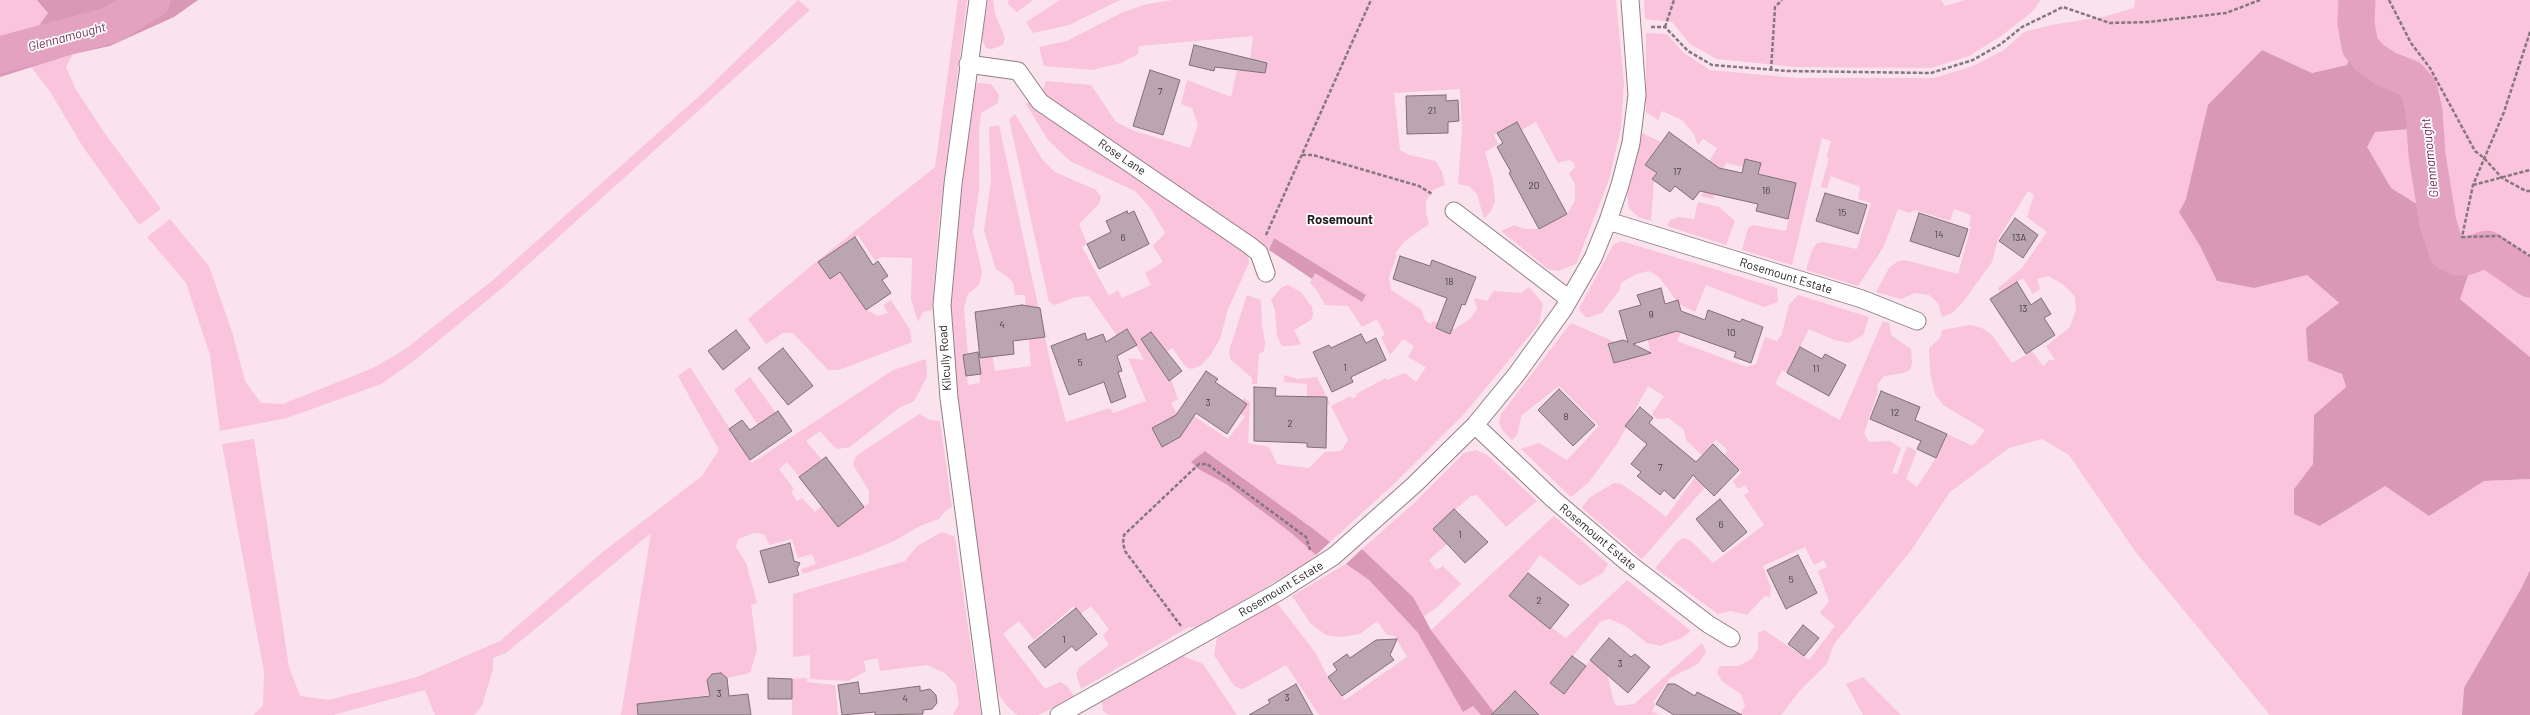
<!DOCTYPE html>
<style>
body{margin:0}
canvas{display:block;background:#fae3ed}
</style>
<canvas width="2530" height="715"></canvas>
<script>
const g = document.querySelector('canvas').getContext('2d');
g.lineJoin = 'round';
function fillPath(path, color) { g.fillStyle = color; g.fill(path, 'evenodd'); }
const poly = rows => new Path2D(rows.map(r => 'M' + r).join(''));
function strokePath(path, color, width, dash) { g.strokeStyle = color; g.lineWidth = width; g.lineCap = dash ? 'butt' : 'round'; g.setLineDash(dash || []); g.stroke(path); }
function write(font, color, halo, rows, align = 'center') {
  g.font = font + ' Barlow,sans-serif'; g.lineWidth = 3.5; g.setLineDash([]); g.textBaseline = 'middle'; g.strokeStyle = halo; g.fillStyle = color; for (const [text, x, y, turn = 0] of rows) {
    g.save(); g.translate(x, y); g.rotate((+turn || 0) * Math.PI / 180); g.textAlign = isNaN(turn) ? turn : align; if (halo) g.strokeText(text, 0, 0); g.fillText(text, 0, 0); g.restore();
  }
}
fillPath(poly([
 [0,0,68,0,48,13,35,31,0,39],
 [798,0,810,10,501,289,415,360,381,384,287,418,220,431,210,355,186,283,147,237,170,219,209,266,233,335,245,381,261,403,283,404,373,368,404,350,493,280,706,90],
 [958,0,967,0,939,221,932,310,923,312,918,322,911,299,912,258,881,257,875,261,858,235,818,262,829,279,841,272,866,310,878,316,888,313,883,305,891,300,910,330,912,342,839,370,828,370,793,333,783,333,766,344,748,319,811,266,935,167],
 [988,0,993,0,995,14,1005,38,1003,45,992,49,986,48,982,39],
 [1009,0,1033,0,1017,12,1007,3],
 [1060,0,1120,0,1069,25,1033,33,1026,22],
 [1173,0,1616,0,1624,83,1621,128,1609,180,1576,264,1558,271,1548,269,1501,231,1514,225,1525,229,1539,229,1567,214,1575,201,1575,184,1569,174,1575,167,1574,163,1569,160,1558,163,1536,122,1522,130,1517,122,1494,135,1498,144,1485,152,1493,181,1495,201,1491,211,1484,219,1477,194,1469,186,1458,184,1462,131,1460,89,1394,93,1400,150,1409,155,1436,161,1442,172,1445,185,1433,190,1426,201,1426,213,1429,224,1405,241,1395,253,1397,255,1389,277,1391,290,1421,309,1425,320,1430,324,1433,321,1455,329,1471,318,1477,309,1474,298,1487,301,1494,291,1521,293,1529,287,1543,304,1539,324,1465,413,1397,481,1330,542,1206,451,1197,469,1226,484,1290,532,1316,555,1305,564,1196,628,1189,627,1081,689,1076,674,1080,667,1109,645,1103,635,1109,629,1091,606,1081,614,1074,606,1034,640,1019,621,1003,634,1045,689,1060,682,1068,687,1075,698,1038,715,1017,715,1008,707,999,695,989,642,950,343,949,279,969,111,977,83,991,84,999,95,998,103,981,113,979,128,979,189,973,232,982,273,979,285,968,294,964,308,968,354,963,355,968,385,980,383,979,356,992,354,995,371,1031,366,1025,295,1015,295,1013,283,1009,278,996,269,984,231,991,181,989,127,999,125,1052,370,1066,422,1110,408,1113,413,1146,401,1128,358,1144,360,1127,329,1117,336,1089,296,1076,297,1055,305,1049,302,1009,119,1015,114,1042,159,1055,172,1096,190,1101,197,1099,204,1079,224,1087,244,1082,247,1109,296,1118,290,1122,298,1151,285,1145,273,1163,262,1153,246,1165,233,1151,209,1135,191,1070,161,1048,140,1026,104,1029,102,1042,108,1247,249,1249,263,1228,309,1220,339,1210,356,1200,366,1192,369,1186,367,1172,348,1155,360,1168,381,1171,379,1178,399,1171,403,1176,412,1179,411,1192,419,1194,416,1228,439,1245,417,1238,412,1244,398,1250,402,1248,443,1269,447,1277,464,1309,468,1325,452,1341,451,1348,440,1331,406,1351,396,1352,399,1357,396,1356,394,1386,378,1387,380,1405,373,1416,382,1426,367,1408,357,1414,346,1403,339,1390,355,1381,337,1385,335,1377,319,1362,327,1348,306,1325,305,1316,289,1310,283,1315,272,1362,302,1366,295,1274,238,1269,250,1253,241,1040,98,1046,81,1091,85,1116,122,1132,130,1190,148,1198,125,1192,108,1181,104,1187,80,1231,97,1237,70,1249,71,1253,36,1139,46,1138,54,1121,63,1092,70,1044,66,1039,47,1067,41,1123,12,1147,4],
 [1644,0,1941,0,1945,6,1965,0,2041,0,2032,12,2001,36,1969,56,1931,68,1796,67,1717,59,1690,44,1672,22,1645,19],
 [2135,0,2530,0,2530,357,2459,298,2453,263,2441,247,2436,216,2391,188,2366,147,2375,132,2434,127,2418,78,2388,61,2358,31,2347,65,2312,73,2262,50,2179,212,2200,246,2217,281,2254,288,2307,274,2339,304,2308,361,2342,374,2346,387,2314,415,2313,464,2294,489,2321,526,2385,486,2429,516,2484,481,2530,479,2530,570,2522,587,2464,688,2462,715,2270,715,2135,551,2069,455,2042,439,2009,448,1950,492,1910,552,1834,644,1827,664,1802,688,1781,715,1740,715,1745,705,1741,694,1722,681,1717,673,1720,666,1738,666,1752,659,1758,649,1758,633,1764,630,1809,660,1835,626,1820,613,1829,601,1818,571,1827,567,1824,560,1814,565,1805,547,1763,566,1771,587,1770,597,1765,596,1747,615,1731,611,1718,614,1655,568,1678,541,1684,538,1690,540,1713,563,1764,525,1744,495,1749,492,1745,485,1738,489,1733,481,1742,472,1729,460,1642,559,1582,508,1589,498,1614,483,1621,484,1642,498,1666,517,1696,476,1701,480,1728,450,1716,440,1702,455,1686,440,1684,430,1669,418,1657,419,1652,414,1664,396,1648,386,1617,444,1589,482,1571,497,1521,449,1539,443,1567,460,1599,426,1559,386,1522,415,1517,435,1512,440,1503,431,1499,422,1501,414,1571,323,1615,342,1608,344,1614,363,1650,352,1648,340,1682,329,1677,341,1747,367,1756,364,1765,337,1777,341,1782,334,1789,305,1798,295,1869,317,1863,335,1849,343,1834,340,1809,329,1787,373,1782,370,1775,384,1840,420,1883,321,1889,323,1891,335,1911,349,1912,363,1910,370,1904,373,1884,376,1877,385,1878,391,1864,433,1869,442,1890,441,1901,448,1892,473,1897,474,1907,446,1917,451,1906,479,1917,487,1936,458,1947,434,1973,446,1985,430,1943,405,1935,394,1930,373,1929,348,1940,338,1942,330,1970,325,1982,328,1992,335,2012,363,2032,351,2043,366,2049,360,2055,360,2046,346,2070,327,2076,309,2075,297,2064,285,2048,276,2037,279,2040,289,2033,294,2023,278,2000,293,1998,288,2022,268,2047,232,2027,217,2034,195,2028,191,1998,239,1992,262,1963,302,1952,313,1942,317,1938,303,1929,295,1915,293,1901,299,1876,292,1889,268,1898,261,1905,260,1958,274,1971,227,1969,226,1971,215,1954,209,1950,221,1915,210,1909,213,1898,209,1883,248,1858,286,1806,270,1812,250,1817,243,1823,242,1857,249,1871,203,1858,199,1860,187,1831,176,1827,188,1821,187,1829,158,1826,158,1831,141,1822,138,1792,265,1742,250,1748,228,1753,225,1786,231,1796,183,1758,174,1761,163,1745,159,1743,167,1726,163,1723,169,1720,168,1713,199,1701,196,1716,173,1707,165,1717,148,1703,139,1698,145,1693,133,1682,120,1662,111,1658,120,1646,112,1646,33,1667,34,1684,53,1710,70,1796,78,1934,78,1973,66,2004,50,2024,32,2051,25,2103,17,2134,8],
 [73,54,66,67,75,88,106,135,161,209,139,225,83,147,49,90,31,67],
 [1642,133,1661,142,1645,165,1657,173,1652,179,1654,181,1651,221,1638,217,1629,208,1627,195],
 [1698,202,1719,207,1735,221,1726,245,1667,226,1670,220,1678,217,1694,219],
 [1621,241,1777,288,1778,302,1764,307,1706,285,1695,312,1679,304,1659,277,1649,271,1636,274,1621,283,1619,291,1602,313,1586,318,1579,309,1613,245],
 [1288,285,1301,292,1312,307,1313,315,1311,320,1294,330,1301,344,1291,346,1282,346,1277,336,1275,310,1271,300,1282,287],
 [1247,295,1261,300,1262,325,1265,342,1264,351,1259,354,1257,384,1252,384,1252,378,1230,359,1229,351],
 [926,359,927,377,914,401,899,408,850,447,838,449,833,446,820,431,806,441,822,460,799,477,787,462,779,469,794,489,791,492,797,501,802,498,815,512,822,506,838,527,869,503,869,491,853,465,856,456,919,414,930,420,940,421,952,507,945,511,939,519,922,525,894,541,861,555,803,574,801,569,816,564,812,554,798,558,792,539,770,545,764,534,754,533,738,539,736,547,746,563,757,603,751,605,757,650,750,673,727,678,721,673,712,674,707,680,709,689,713,694,660,702,662,715,621,715,651,533,506,653,493,658,493,669,482,706,474,715,435,715,425,690,333,715,253,715,263,706,264,672,222,444,254,439,289,667,300,696,329,700,417,677,500,641,604,551,702,476,719,450,678,376,690,367,752,463,893,370],
 [1284,375,1298,379,1317,377,1330,404,1307,405,1307,384,1284,382],
 [750,377,776,413,758,425,734,390],
 [1476,450,1487,455,1537,501,1506,527,1477,495,1471,496,1433,529,1447,544,1429,560,1436,570,1443,566,1461,584,1436,608,1422,618,1413,597,1362,549,1412,505,1464,453],
 [1554,516,1608,564,1603,573,1580,586,1540,555,1509,597,1566,638,1627,580,1691,631,1682,638,1660,646,1647,643,1626,626,1609,619,1600,622,1551,684,1564,694,1590,660,1607,674,1614,702,1617,706,1634,704,1702,643,1706,652,1698,664,1670,678,1653,703,1656,704,1652,711,1659,715,1496,715,1431,630],
 [942,532,955,537,981,715,953,715,959,704,956,685,945,673,927,665,880,671,878,658,864,661,866,671,848,681,810,679,810,655,793,657,793,594,905,561,917,546],
 [1346,564,1369,580,1418,633,1463,712,1473,706,1481,715,1319,715,1286,665,1245,688,1241,689,1234,686,1214,655,1217,638,1277,603,1315,652,1328,677,1345,700,1407,657,1395,636,1387,635,1377,621,1360,634,1340,637,1326,635,1311,624,1292,596],
 [1183,656,1203,664,1237,715,1109,715,1103,711,1102,702],
 [1863,677,1901,715,1863,715,1846,684],
 [807,678,807,682,835,685,838,715,792,715,792,679]
]), '#f9c4dc');
fillPath(poly([
 [37,0,198,0,174,17,110,46,73,54,0,77,0,39,35,31,48,13],
 [2358,31,2388,61,2418,78,2434,127,2375,132,2367,147,2391,188,2436,216,2441,247,2453,263,2472,263,2460,299,2530,357,2530,479,2484,481,2429,516,2385,486,2320,526,2294,514,2294,489,2313,464,2314,415,2346,387,2342,374,2308,361,2306,328,2339,303,2307,275,2254,288,2217,281,2200,246,2179,212,2186,199,2208,105,2262,50,2312,73,2347,65],
 [1274,238,1366,295,1362,302,1315,273,1312,279,1269,250],
 [1205,451,1312,528,1330,542,1316,555,1290,532,1226,484,1198,469,1191,462],
 [1362,549,1413,597,1431,630,1496,715,1481,715,1473,706,1463,712,1418,633,1369,580,1346,564],
 [2530,570,2530,715,2462,715,2464,688,2522,587]
]), '#d898b6');
strokePath(poly([
 [2357,0,2356,23,2360,46,2371,59,2386,69,2409,78,2419,89,2424,111,2427,155,2438,223,2447,252,2458,257,2465,257,2487,249,2530,279],
 [0,55,111,25,152,0]
]), '#e3a2c0', 37);
const building = poly([
 [1194,45,1267,63,1265,73,1215,67,1214,71,1189,65,1194,45],
 [1150,70,1180,80,1163,135,1133,126,1150,70],
 [1446,95,1446,101,1458,100,1459,121,1448,122,1448,133,1407,134,1406,96,1446,95],
 [1517,122,1567,214,1539,229,1509,173,1511,172,1497,147,1503,143,1497,133,1517,122],
 [1669,132,1719,168,1742,173,1745,159,1761,163,1758,174,1796,183,1788,219,1756,211,1758,204,1700,191,1693,200,1675,186,1670,192,1652,179,1657,173,1645,165,1669,132],
 [1825,193,1867,205,1858,234,1816,221,1825,193],
 [1127,211,1128,214,1134,211,1149,244,1099,269,1087,244,1111,232,1106,221,1127,211],
 [1919,213,1968,229,1959,257,1910,241,1919,213],
 [2015,218,2038,235,2023,258,1999,241,2015,218],
 [855,237,873,265,878,261,888,276,882,280,891,293,866,310,840,272,830,279,818,262,855,237],
 [1400,256,1430,266,1432,260,1476,277,1465,305,1462,304,1450,334,1436,328,1447,298,1393,279,1400,256],
 [2017,282,2031,305,2041,298,2051,314,2044,318,2055,335,2026,354,1990,299,2017,282],
 [1661,288,1665,304,1678,300,1681,311,1705,320,1708,310,1740,322,1742,319,1763,327,1751,363,1734,357,1736,352,1677,331,1633,344,1651,353,1614,363,1608,344,1623,340,1628,342,1619,311,1641,305,1637,295,1661,288],
 [1022,305,1040,308,1045,337,1013,341,1014,354,980,358,975,312,1022,305],
 [1127,329,1137,345,1117,356,1122,371,1118,372,1126,397,1111,403,1104,382,1069,395,1051,346,1085,333,1087,340,1103,334,1106,342,1127,329],
 [736,330,750,348,723,370,708,351,736,330],
 [1151,332,1182,371,1169,381,1141,339,1151,332],
 [1361,334,1366,343,1376,338,1386,360,1351,377,1353,382,1332,392,1313,352,1329,345,1331,348,1361,334],
 [1800,347,1822,359,1825,354,1846,365,1829,396,1787,373,1800,347],
 [783,348,813,386,788,405,758,368,783,348],
 [978,352,981,374,966,376,963,355,978,352],
 [1206,371,1218,379,1215,382,1247,404,1227,434,1196,413,1180,437,1162,447,1152,428,1176,415,1206,371],
 [1254,387,1276,388,1275,396,1327,397,1326,448,1307,447,1307,443,1254,441,1254,387],
 [1559,389,1595,425,1573,446,1538,410,1559,389],
 [1881,391,1920,407,1915,420,1947,434,1936,458,1917,449,1921,441,1870,419,1881,391],
 [1640,407,1653,418,1649,423,1696,462,1713,444,1739,470,1714,496,1693,475,1674,499,1664,490,1660,495,1637,476,1641,472,1631,464,1647,444,1625,426,1640,407],
 [778,411,792,431,750,460,729,429,742,420,750,430,778,411],
 [826,457,864,507,838,527,799,477,826,457],
 [1720,499,1747,532,1723,552,1696,519,1720,499],
 [1454,509,1488,542,1465,563,1433,529,1454,509],
 [790,543,794,561,800,563,797,569,799,575,769,583,760,551,790,543],
 [1798,555,1817,593,1786,609,1767,570,1798,555],
 [1528,573,1569,605,1550,629,1509,596,1528,573],
 [1076,608,1097,634,1076,651,1072,646,1045,668,1028,647,1076,608],
 [1803,625,1819,638,1804,656,1788,644,1803,625],
 [1609,638,1631,657,1635,654,1650,667,1628,693,1590,660,1609,638],
 [1397,639,1390,655,1394,660,1342,696,1328,677,1337,670,1333,664,1347,654,1350,658,1376,640,1397,639],
 [1572,656,1586,666,1564,694,1550,683,1572,656],
 [721,673,727,678,729,696,748,694,751,715,638,715,637,704,710,696,707,680,712,674,721,673],
 [768,678,792,679,792,699,768,699,768,678],
 [858,682,860,694,920,686,920,691,930,689,936,695,937,703,932,709,923,710,923,714,875,715,875,712,842,715,838,685,858,682],
 [1296,684,1313,715,1249,715,1270,703,1268,700,1296,684],
 [1668,684,1675,684,1695,696,1697,692,1742,715,1674,715,1656,704,1668,684],
 [1515,691,1539,715,1491,715,1515,691]
]);
fillPath(building, '#bba6af');
strokePath(building, '#816e76', 1);
const minor = poly([
 [978,0,953,184,942,305,949,398,991,715],
 [968,64,1018,71,1040,102,1249,245,1259,253,1266,273],
 [1454,211,1569,299],
 [1608,221,1862,299,1917,321],
 [1475,425,1553,499,1627,562,1708,624,1731,638],
 [1059,715,1278,592,1334,556,1414,485,1475,425,1516,375,1563,310,1593,258,1608,221,1620,185,1631,143,1637,95,1630,0]
]);
strokePath(minor, '#937e87', 19);
strokePath(poly([
 [2389,0,2411,43,2430,68,2475,151,2484,158,2502,178,2526,191,2530,191],
 [1651,27,1665,27,1688,51,1712,65,1788,71,1931,73,1973,60,2001,44,2022,27,2063,7,2110,23,2148,22,2226,13,2260,0],
 [1665,27,1674,0],
 [2530,32,2504,112,2473,185,2462,237,2499,236,2530,256],
 [1771,70,1775,7,1782,0],
 [1302,155,1313,155,1419,186,1432,194],
 [2473,185,2530,170],
 [1266,235,1371,0],
 [1181,626,1125,551,1123,543,1124,535,1199,464,1207,464,1306,537,1310,550]
]), '#86777e', 2.5, [4, 2]);
strokePath(minor, '#fff', 17);
write('10px', '#4a3f44', null, [
 ["7",1160,92],
 ["21",1432,111],
 ["17",1677,172],
 ["20",1534,186],
 ["16",1766,191],
 ["15",1842,213],
 ["14",1939,235],
 ["6",1123,238],
 ["13A",2019,238],
 ["18",1449,282],
 ["13",2023,309],
 ["9",1651,315],
 ["4",1002,325],
 ["10",1731,333],
 ["5",1080,363],
 ["1",1345,368],
 ["11",1816,369],
 ["3",1208,403],
 ["12",1895,413],
 ["8",1566,417],
 ["2",1290,424],
 ["7",1660,468],
 ["6",1721,525],
 ["1",1460,535],
 ["5",1791,580],
 ["2",1539,601],
 ["1",1064,640],
 ["3",1620,664],
 ["3",719,694],
 ["3",1287,698],
 ["4",905,699]
]);
write('12px', '#251d20', '#fff', [
 ["Rose Lane",1122,157,34],
 ["Rosemount Estate",1786,276,17],
 ["Kilcully Road",945,358,-94],
 ["Rosemount Estate",1598,537,40],
 ["Rosemount Estate",1281,589,-31]
]);
write('italic 13px', '#762c54', '#fff', [
 ["Glennamought",67,37,-15],
 ["Glennamought",2430,158,-96]
]);
write('bold 13px', '#251d20', '#fff', [
 ["Rosemount",1340,220]
]);
</script>
